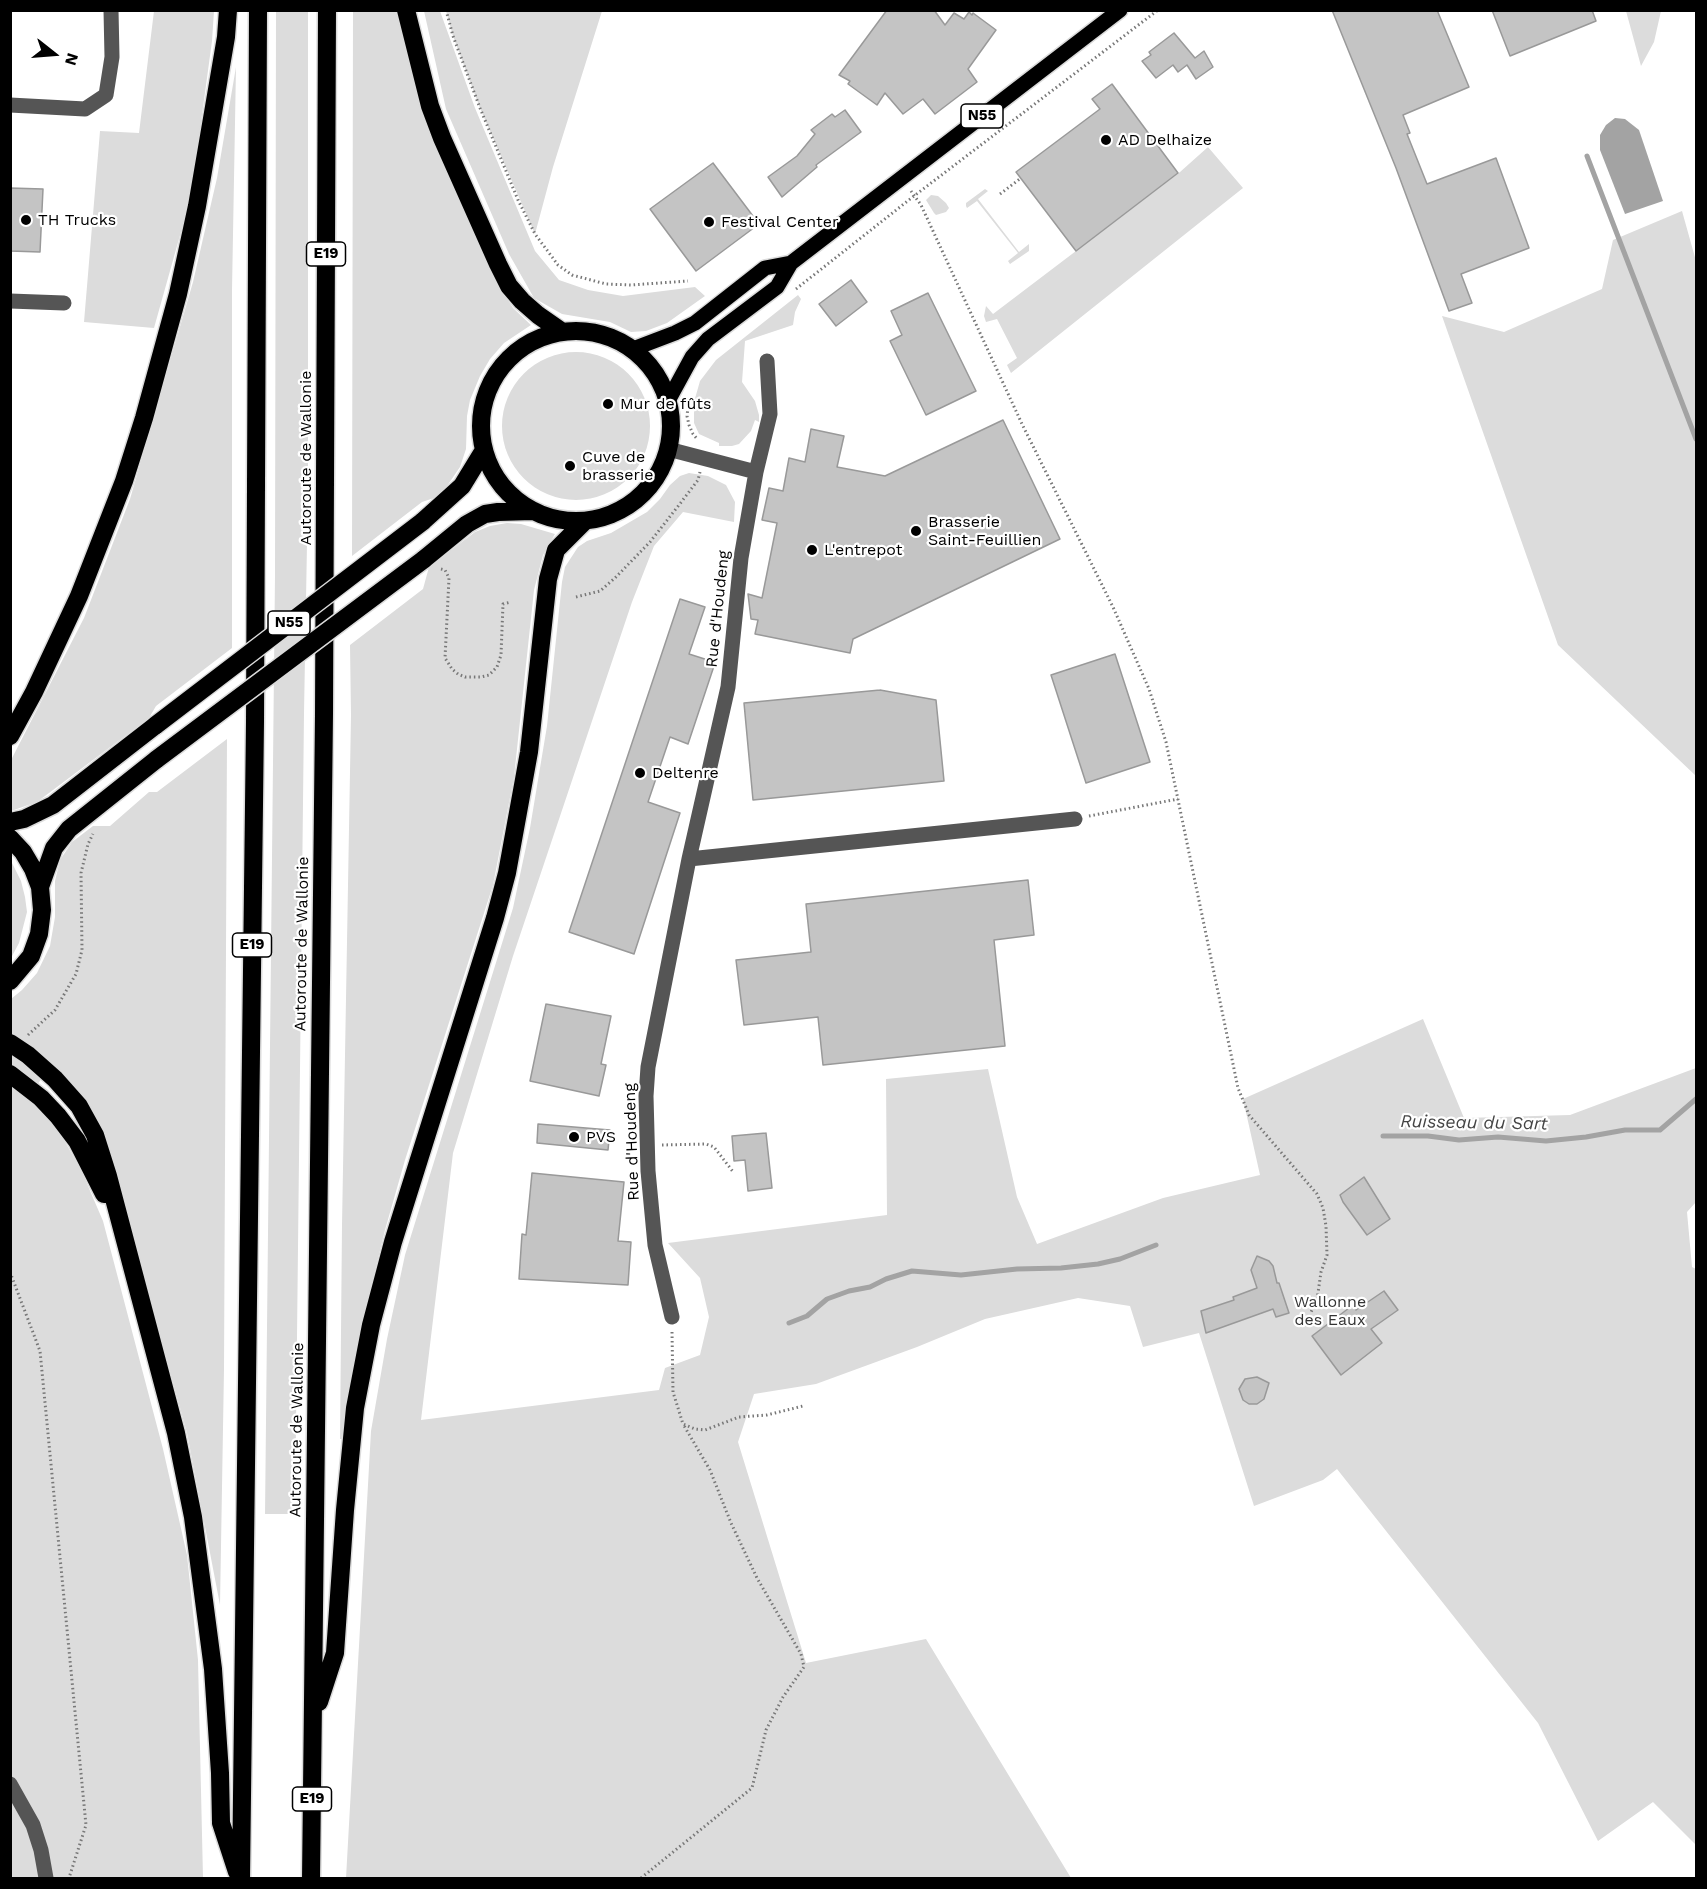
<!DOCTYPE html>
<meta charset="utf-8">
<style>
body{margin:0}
#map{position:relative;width:1707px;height:1889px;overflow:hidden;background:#fff;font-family:"Work Sans",sans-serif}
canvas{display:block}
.frame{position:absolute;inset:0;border:12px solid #000;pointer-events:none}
.north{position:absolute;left:24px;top:24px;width:60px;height:60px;-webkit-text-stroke:4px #fff;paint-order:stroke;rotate:107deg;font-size:16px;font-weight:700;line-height:24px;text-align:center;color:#000}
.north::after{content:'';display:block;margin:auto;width:21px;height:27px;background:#000;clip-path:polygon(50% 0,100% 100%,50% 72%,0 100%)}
</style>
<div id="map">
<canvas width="1707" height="1889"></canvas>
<div class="frame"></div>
<div class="north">N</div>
</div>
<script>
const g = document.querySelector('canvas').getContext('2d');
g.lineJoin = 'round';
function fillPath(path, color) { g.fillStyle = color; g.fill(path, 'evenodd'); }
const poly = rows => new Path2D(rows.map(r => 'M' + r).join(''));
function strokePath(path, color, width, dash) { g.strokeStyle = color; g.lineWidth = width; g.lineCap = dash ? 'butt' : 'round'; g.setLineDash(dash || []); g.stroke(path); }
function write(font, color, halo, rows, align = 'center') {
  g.font = font + ' "Work Sans",sans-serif'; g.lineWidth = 4.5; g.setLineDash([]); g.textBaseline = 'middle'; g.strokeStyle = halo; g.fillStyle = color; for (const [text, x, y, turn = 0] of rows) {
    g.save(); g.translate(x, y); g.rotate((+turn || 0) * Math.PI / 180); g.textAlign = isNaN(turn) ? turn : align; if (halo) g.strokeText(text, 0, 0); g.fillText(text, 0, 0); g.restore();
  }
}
fillPath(poly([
 [308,10,308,487,304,713,295,1514,265,1514,275,575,276,11],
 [154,11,214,11,212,41,191,196,154,328,84,322,100,131,139,133],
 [353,11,400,11,415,87,424,116,493,277,513,308,531,325,504,343,490,359,480,376,470,400,467,416,466,449,460,467,445,489,434,498,422,502,352,556],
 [424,11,440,11,475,108,535,251,559,280,588,290,623,296,695,287,705,296,667,323,646,331,631,332,610,322,562,314,534,298,509,254,446,109],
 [446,11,602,11,553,167,535,234,480,108,453,36],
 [1626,11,1661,11,1654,42,1641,66],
 [236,67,232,290,232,648,156,706,149,718,37,802,11,811,10,762,84,618,130,499,193,282,217,178],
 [1208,147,1243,188,1011,373,1007,365,1017,358,997,319,986,322,984,316,986,306,993,314,1180,172],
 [985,189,988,191,978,199,1019,252,1029,244,1029,251,1010,264,1008,261,1018,253,977,201,967,208,966,206,966,203],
 [931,195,938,196,946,203,949,208,946,212,936,215,934,213,926,200],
 [1682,211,1696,261,1696,776,1558,645,1442,316,1504,332,1602,289,1613,240],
 [798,295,801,299,795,312,793,325,745,341,742,382,755,401,759,415,759,422,755,420,751,431,739,444,732,446,719,446,719,443,699,434,694,423,694,402,700,381,716,360],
 '502 426a74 74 0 1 1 148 0a74 74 0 1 1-148 0Z',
 [689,473,708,476,726,485,735,502,734,522,683,512,654,546,632,602,513,956,453,1153,421,1420,659,1390,665,1368,700,1355,709,1317,700,1278,668,1243,887,1215,886,1079,988,1069,1017,1197,1037,1244,1163,1198,1260,1175,1243,1099,1423,1019,1464,1118,1570,1115,1696,1068,1696,1202,1687,1212,1692,1267,1696,1269,1696,1845,1653,1802,1598,1841,1538,1723,1337,1469,1323,1480,1254,1506,1199,1333,1143,1347,1130,1306,1078,1298,985,1319,917,1347,816,1384,754,1394,738,1442,806,1663,926,1639,1071,1878,346,1878,371,1431,387,1339,405,1255,513,908,530,828,547,726,562,582,565,567,578,547,587,541,611,533,647,512,660,499,670,485,680,476],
 [507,523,521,524,555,534,543,555,534,590,514,777,493,885,405,1160,385,1230,365,1311,345,1439,340,1439,342,1225,351,715,350,645,423,589,429,567,475,532,490,526],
 [227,739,224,1369,220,1605,187,1433,106,1138,89,1106,53,1065,11,1036,11,999,22,990,37,973,50,946,55,917,55,881,60,860,72,842,93,826,110,826,149,792,157,792],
 [11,861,21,881,25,897,27,912,19,943,11,958],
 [11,1054,42,1078,37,1085,11,1066],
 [10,1084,21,1091,47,1117,64,1140,82,1172,103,1221,163,1449,187,1555,198,1660,203,1878,11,1878]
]), '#dcdcdc');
fillPath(poly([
 [1615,118,1625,119,1639,130,1663,201,1625,214,1600,150,1600,135,1606,125]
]), '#a3a3a3');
strokePath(poly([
 [1587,156,1696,439],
 [1383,1136,1428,1136,1459,1140,1498,1137,1546,1141,1586,1137,1625,1130,1660,1130,1696,1099],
 [789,1323,807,1316,827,1299,849,1291,870,1287,886,1279,912,1271,961,1275,1017,1269,1061,1268,1098,1264,1120,1259,1156,1245]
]), '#a3a3a3', 5);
const building = poly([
 [887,10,934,10,945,25,954,13,964,19,969,12,972,15,973,13,996,30,968,69,977,82,935,114,923,99,903,114,885,93,877,105,848,84,850,81,839,75,887,10],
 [1332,10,1437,10,1469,87,1403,115,1410,133,1407,134,1427,184,1496,158,1529,248,1461,274,1472,303,1449,311,1396,168,1332,10],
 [1492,10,1592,10,1596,21,1510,56,1492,10],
 [1174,33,1195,58,1204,51,1213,67,1196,79,1187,65,1178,72,1173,65,1156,78,1142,61,1151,55,1149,52,1174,33],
 [1112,84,1178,173,1076,251,1016,172,1100,109,1092,99,1112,84],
 [845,110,861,132,816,165,817,167,782,197,768,177,797,156,815,134,811,130,832,114,835,117,845,110],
 [713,163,759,224,696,271,650,209,713,163],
 [10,188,43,189,40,252,10,251,10,188],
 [851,280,867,302,836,326,819,304,851,280],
 [928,293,976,391,926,415,890,341,902,335,891,311,928,293],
 [1003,420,1060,539,853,639,850,653,755,634,758,620,751,619,748,594,762,598,777,523,762,520,769,488,783,491,789,458,805,462,811,429,844,436,837,467,885,476,1003,420],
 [680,599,705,607,689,654,711,661,710,665,714,666,688,744,670,737,648,802,680,813,634,954,569,932,680,599],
 [1115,654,1150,762,1086,783,1051,675,1115,654],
 [880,690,936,700,944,781,753,800,744,703,880,690],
 [1028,880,1034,935,994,940,1005,1046,823,1065,818,1017,744,1025,736,960,811,952,806,904,1028,880],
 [546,1004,611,1016,601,1064,606,1065,599,1096,530,1081,546,1004],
 [538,1124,610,1130,608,1150,537,1143,538,1124],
 [766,1133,772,1188,748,1191,745,1160,734,1161,732,1136,766,1133],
 [532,1173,624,1182,618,1241,631,1242,628,1285,519,1279,522,1234,526,1235,532,1173],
 [1364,1177,1390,1219,1367,1235,1343,1202,1340,1195,1364,1177],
 [1257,1256,1269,1261,1273,1266,1277,1283,1279,1283,1289,1313,1276,1317,1273,1309,1206,1333,1201,1311,1234,1300,1233,1297,1257,1288,1251,1270,1257,1256],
 [1384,1291,1398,1310,1371,1329,1382,1343,1341,1375,1312,1336,1353,1305,1356,1310,1384,1291],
 [1257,1377,1269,1383,1264,1399,1257,1404,1249,1404,1243,1400,1239,1389,1245,1379,1257,1377]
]);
fillPath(building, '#c4c4c4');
strokePath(building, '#999', 1.5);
const major = poly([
 [633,349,675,333,695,323,765,268,791,263],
 [668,401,692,357,708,339,777,287,791,263,1120,10]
]);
const highway = poly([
 [406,10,430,106,442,138,498,264,509,286,522,301,538,315,561,331],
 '481 426a95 95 0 1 1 190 0a95 95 0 1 1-190 0Z',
 [422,522,462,486,484,450],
 [423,560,467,524,485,514,498,512,533,511],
 [10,736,34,692,79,596,124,481,144,418,178,294,197,206,226,37,228,10],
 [10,822,24,819,53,805,156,725],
 [10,838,23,852,33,869,40,887,42,910,39,934,31,956,10,981],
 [40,887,54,848,69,829,157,759],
 [10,1043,28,1055,55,1079,79,1106,95,1135,108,1176,176,1433,193,1517,213,1669,220,1773,221,1823,237,1872],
 [10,1074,41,1098,58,1116,77,1141,104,1194],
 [319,1702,335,1653,345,1510,355,1408,371,1325,393,1242,495,918,507,873,529,752,548,579,556,550,585,521],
 [241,1878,255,722,258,10],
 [311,1878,324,714,327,10]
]);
strokePath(major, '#dbdbdb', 18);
strokePath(highway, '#dbdbdb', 21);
strokePath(poly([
 [446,10,453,36,480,108,518,200,535,234,558,265,572,275,606,284,631,285,688,281],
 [911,191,921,205,1022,424,1113,607,1149,689,1166,742,1238,1088,1249,1115,1317,1194,1323,1208,1326,1226,1327,1255,1321,1272,1317,1300,1311,1312],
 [1000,194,1021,178],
 [796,289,914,196,1158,10],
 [689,398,687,416,689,425,693,434,698,440],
 [441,569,445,570,449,578,445,658,452,669,458,674,465,677,481,677,489,675,497,667,501,655,503,604,511,602],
 [576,597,600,591,615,578,650,542,679,505,698,480,700,472],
 [1089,816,1178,799],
 [28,1035,55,1010,76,974,82,950,81,873,88,844,93,834],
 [662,1145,706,1144,714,1147,734,1173],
 [10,1272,40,1351,86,1825,69,1878],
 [672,1332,673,1392,683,1424,695,1429,705,1430,739,1417,767,1415,803,1406],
 [641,1878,752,1788,766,1730,783,1697,804,1667,801,1654,757,1578,731,1523,710,1470,683,1424]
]), '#777', 3, [1.5, 3]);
strokePath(poly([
 [10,105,85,109,106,95,112,57,111,10],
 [10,301,64,303],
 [668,449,756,472],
 [689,859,1075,819],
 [672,1317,655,1245,648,1171,646,1096,648,1067,689,859,728,687,741,558,756,472,770,414,767,361],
 [10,1784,33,1825,41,1850,46,1878]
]), '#555', 15);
strokePath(major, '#000', 15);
strokePath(highway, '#000', 18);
const highwayBridge = poly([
 [156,725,422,522],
 [157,759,423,560]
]);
strokePath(highwayBridge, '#dbdbdb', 21, []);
strokePath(highwayBridge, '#000', 18);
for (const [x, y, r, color] of [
 [1106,140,6,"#000"],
 [26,220,6,"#000"],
 [709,222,6,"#000"],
 [608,404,6,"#000"],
 [570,466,6,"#000"],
 [916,531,6,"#000"],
 [812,550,6,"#000"],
 [640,773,6,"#000"],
 [574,1137,6,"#000"]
]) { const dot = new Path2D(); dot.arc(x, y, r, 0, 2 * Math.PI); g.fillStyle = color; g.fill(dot); strokePath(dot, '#fff', 2); }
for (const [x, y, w] of [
 [982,116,42],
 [326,254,39],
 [289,623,42],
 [252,945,39],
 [312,1799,39]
]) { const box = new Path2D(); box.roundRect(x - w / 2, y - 12, w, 24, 4.5); g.fillStyle = '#fff'; g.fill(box); strokePath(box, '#000', 1.5); }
write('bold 15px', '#000', null, [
 ["N55",982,116],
 ["E19",326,254],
 ["N55",289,623],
 ["E19",252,945],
 ["E19",312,1799]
]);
write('16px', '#000', '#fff', [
 ["AD Delhaize",1118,140],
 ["TH Trucks",38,220],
 ["Festival Center",721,222],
 ["Mur de fûts",620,404],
 ["Cuve de",582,457],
 ["brasserie",582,475],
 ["Brasserie",928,522],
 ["Saint-Feuillien",928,540],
 ["L'entrepot",824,550],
 ["Deltenre",652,773],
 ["PVS",586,1137]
], 'left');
write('16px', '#000', '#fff', [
 ["Autoroute de Wallonie",306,458,-90],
 ["Rue d'Houdeng",718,609,-84],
 ["Autoroute de Wallonie",302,944,-89],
 ["Rue d'Houdeng",632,1142,-92],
 ["Autoroute de Wallonie",297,1430,-89]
]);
write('16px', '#333', '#fff', [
 ["Wallonne",1330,1302],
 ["des Eaux",1330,1320]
]);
write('italic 18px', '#444', '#fff', [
 ["Ruisseau du Sart",1474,1123,1]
]);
</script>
